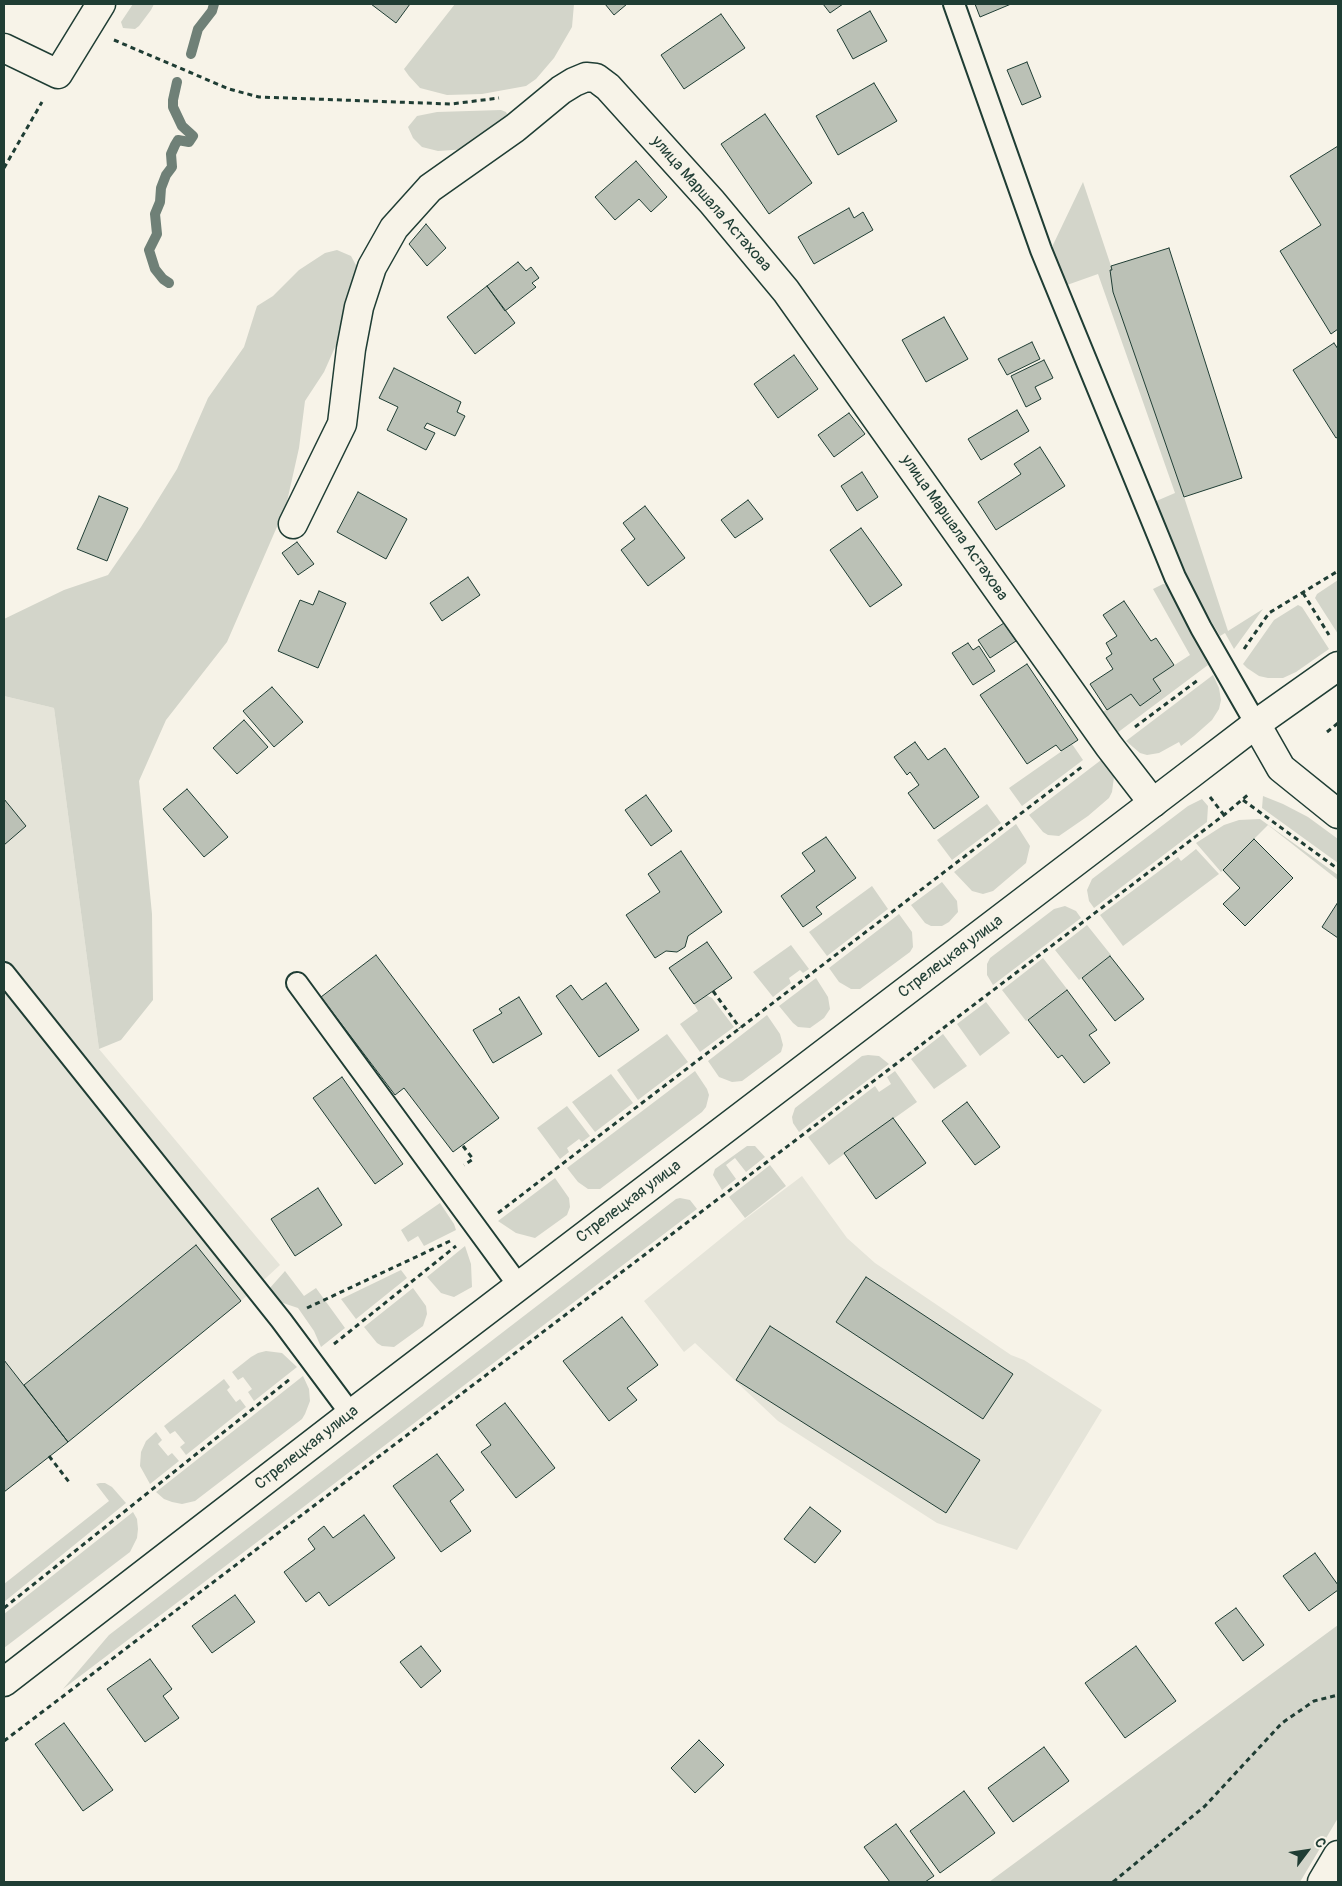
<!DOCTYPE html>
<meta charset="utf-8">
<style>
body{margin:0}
#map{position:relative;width:1342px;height:1886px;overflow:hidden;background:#f7f3e8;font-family:Pangolin,sans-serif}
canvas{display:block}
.frame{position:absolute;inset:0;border:5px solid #1f3d34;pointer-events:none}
.north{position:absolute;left:1282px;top:1826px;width:50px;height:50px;-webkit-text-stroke:4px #f7f3e8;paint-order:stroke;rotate:59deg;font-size:14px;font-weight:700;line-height:20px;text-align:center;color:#1f3d34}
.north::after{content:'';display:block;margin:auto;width:18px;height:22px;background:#1f3d34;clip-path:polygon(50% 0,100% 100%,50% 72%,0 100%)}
</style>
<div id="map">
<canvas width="1342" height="1886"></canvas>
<div class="frame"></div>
<div class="north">С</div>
</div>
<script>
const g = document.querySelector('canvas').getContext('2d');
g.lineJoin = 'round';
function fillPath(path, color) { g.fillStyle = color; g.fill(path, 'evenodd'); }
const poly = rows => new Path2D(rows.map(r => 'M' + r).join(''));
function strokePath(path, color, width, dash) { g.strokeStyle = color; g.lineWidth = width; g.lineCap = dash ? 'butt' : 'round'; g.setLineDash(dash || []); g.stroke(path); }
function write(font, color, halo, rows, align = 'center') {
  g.font = font + ' Pangolin,sans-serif'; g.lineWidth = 5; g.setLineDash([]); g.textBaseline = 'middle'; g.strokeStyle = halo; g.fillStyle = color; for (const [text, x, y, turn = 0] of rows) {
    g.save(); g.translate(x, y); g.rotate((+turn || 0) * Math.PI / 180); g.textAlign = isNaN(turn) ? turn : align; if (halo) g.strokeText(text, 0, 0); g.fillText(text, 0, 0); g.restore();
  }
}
fillPath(poly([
 [4,696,54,708,99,1049,280,1265,241,1301,4,1492],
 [802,1176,847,1238,875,1263,1011,1355,1024,1360,1102,1410,1017,1550,937,1523,778,1421,695,1343,684,1352,644,1301,745,1219]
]), '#e5e4d9');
fillPath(poly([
 [133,4,154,4,151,10,139,26,135,29,123,28,121,22],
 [455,4,574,4,572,27,554,58,536,79,526,86,482,94,447,95,420,88,409,76,404,69],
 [501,110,506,112,508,116,468,149,438,151,422,147,413,138,408,127,417,116,437,112],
 [1083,182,1111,266,1113,292,1184,497,1228,631,1263,609,1234,649,1225,633,1220,636,1202,606,1184,572,1154,502,1175,493,1098,274,1067,285,1052,247],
 [337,250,351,256,357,267,354,289,344,327,324,372,305,401,299,448,286,506,227,642,166,720,139,781,152,914,153,1000,121,1040,99,1049,54,708,4,696,4,619,64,590,108,575,141,527,177,469,208,398,244,347,257,306,273,296,299,270,325,253],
 [1338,580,1338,634,1315,598,1317,594],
 [1163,584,1169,585,1208,665,1113,736,1055,649,1060,649,1101,713,1131,694,1140,706,1161,692,1153,679,1190,655,1153,589],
 [1298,605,1302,607,1329,649,1296,672,1283,678,1268,678,1259,676,1247,668,1243,664,1274,620],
 [1213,675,1219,688,1221,700,1219,709,1212,720,1194,736,1181,746,1179,742,1159,753,1147,755,1140,753,1126,741],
 [1072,744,1083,760,1022,806,1009,788],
 [1105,757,1112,770,1114,777,1112,792,1109,798,1088,816,1059,836,1048,835,1043,832,1029,815],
 [1263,796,1283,804,1308,817,1338,839,1338,863,1262,808],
 [1202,799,1208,806,1207,822,1094,908,1089,901,1087,890,1092,879,1188,806],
 [987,804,1001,823,952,860,937,840],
 [1260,819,1338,875,1338,880,1268,825,1221,872,1196,843,1224,825,1239,820],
 [1016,824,1030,846,1026,863,993,891,983,894,972,891,954,872],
 [1196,849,1219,874,1123,946,1100,915,1178,857,1181,861],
 [942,882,957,901,958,912,949,922,942,926,931,926,925,923,911,905],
 [872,886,888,909,827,956,809,932],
 [1065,906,1076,911,1081,918,993,985,987,975,987,964,990,958,1054,909],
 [899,914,912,932,913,947,910,952,860,989,851,989,839,982,829,968],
 [1087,925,1111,955,1079,980,1055,950],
 [791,945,809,969,803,973,800,970,789,978,791,983,773,997,753,972],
 [1043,958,1067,989,1026,1021,1002,990],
 [816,978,828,997,830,1009,824,1018,810,1028,798,1027,793,1023,779,1006],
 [706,995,712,998,734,1027,700,1052,680,1024,698,1011,694,1004],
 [986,1002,1010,1033,980,1056,957,1024],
 [767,1015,780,1034,783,1045,781,1052,742,1081,732,1082,719,1077,708,1061],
 [667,1034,688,1062,638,1100,617,1070],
 [943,1034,967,1066,934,1089,911,1059],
 [868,1055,879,1056,889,1064,799,1132,793,1123,792,1117,795,1108,862,1056],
 [695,1071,707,1089,709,1095,706,1107,702,1112,600,1189,588,1189,578,1182,567,1168],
 [895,1071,917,1102,829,1165,808,1137,875,1086,879,1092,891,1084,887,1077],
 [611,1074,633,1103,595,1132,572,1102],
 [567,1106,590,1136,582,1142,579,1139,567,1148,569,1152,560,1159,537,1128],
 [747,1146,755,1146,765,1157,746,1172,735,1158,726,1165,736,1179,722,1190,713,1175,715,1169],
 [770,1165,786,1186,745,1218,729,1197],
 [555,1178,569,1198,570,1207,567,1215,535,1238,516,1233,498,1221],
 [680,1198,690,1200,697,1209,63,1689,109,1635,676,1199],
 [440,1203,454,1224,456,1230,424,1246,418,1236,408,1242,401,1230],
 [465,1246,471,1264,472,1287,454,1297,441,1293,427,1277],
 [401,1270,407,1278,356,1319,341,1299],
 [285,1271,304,1296,316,1288,345,1328,321,1347,314,1331,298,1308,280,1302,269,1289],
 [413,1288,426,1306,427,1314,423,1326,394,1347,382,1346,377,1343,364,1327],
 [266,1351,282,1353,297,1367,254,1401,248,1392,252,1389,243,1377,238,1380,232,1372,251,1357,258,1353],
 [303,1376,309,1389,310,1401,305,1414,302,1419,195,1501,182,1504,172,1502,164,1499,156,1492],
 [224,1379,230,1387,227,1390,236,1402,240,1399,246,1407,186,1455,180,1447,185,1443,175,1431,170,1434,164,1426],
 [156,1432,162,1440,158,1444,168,1456,172,1453,179,1461,150,1484,140,1466,141,1452,146,1441],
 [100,1483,105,1483,112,1487,126,1503,4,1602,4,1584,109,1501,96,1484],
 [133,1512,137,1519,138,1529,137,1538,130,1552,4,1648,4,1614],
 [1338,1625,1338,1818,1300,1882,989,1882]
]), '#d3d5ca');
strokePath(poly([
 [191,54,198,29,212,11,214,4],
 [169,283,163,279,155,269,149,250,157,234,155,214,160,202,161,188,166,175,172,167,171,154,175,145,178,140,189,142,193,136,182,126,173,107,173,100,177,82]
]), '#6f8077', 10);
const building = poly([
 [371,4,410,4,396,23,371,4],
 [605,4,627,4,614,15,605,4],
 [823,4,843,4,830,13,823,4],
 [975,4,1011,4,980,17,975,4],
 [870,11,887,41,853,59,837,30,870,11],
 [721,14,745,48,684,89,661,55,721,14],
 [1027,62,1041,97,1022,105,1007,70,1027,62],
 [874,83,897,121,838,155,816,116,874,83],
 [765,114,812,183,769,214,721,144,765,114],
 [1338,146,1338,329,1331,334,1280,251,1321,225,1290,176,1338,146],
 [636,161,667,197,651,212,639,199,615,220,595,197,636,161],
 [849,208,854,218,863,212,873,230,814,264,798,237,849,208],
 [426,224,446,248,427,266,409,244,426,224],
 [1169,248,1242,478,1184,497,1113,292,1110,270,1112,270,1111,266,1169,248],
 [518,262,526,271,531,267,539,278,532,283,536,287,505,311,487,286,518,262],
 [487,286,515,323,475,354,447,317,487,286],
 [944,317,968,359,926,382,902,340,944,317],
 [1032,342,1040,359,1007,375,998,359,1032,342],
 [1334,343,1338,349,1338,437,1336,438,1293,370,1334,343],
 [794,355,818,389,778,418,754,384,794,355],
 [1044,360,1053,378,1035,387,1041,399,1026,407,1011,376,1044,360],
 [394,368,461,402,457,412,465,416,455,436,427,423,424,428,435,433,426,450,387,430,398,407,379,398,394,368],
 [1017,410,1029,431,981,460,968,439,1017,410],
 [849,413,865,434,834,457,818,435,849,413],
 [1040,447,1065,486,996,530,978,502,1021,474,1014,464,1040,447],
 [862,472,878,497,857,511,841,486,862,472],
 [358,492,407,519,386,559,337,532,358,492],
 [99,496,128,508,107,561,77,549,99,496],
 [748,500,763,519,735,538,721,520,748,500],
 [645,506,685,558,648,586,621,550,635,539,623,523,645,506],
 [861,528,902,585,870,607,830,550,861,528],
 [297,542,314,564,298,575,282,553,297,542],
 [468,577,480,595,442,621,430,603,468,577],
 [319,591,346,603,318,668,278,651,300,600,313,605,319,591],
 [1124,601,1151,641,1156,638,1174,665,1153,679,1161,691,1140,706,1131,694,1107,710,1090,684,1113,669,1106,658,1112,654,1106,643,1117,636,1103,615,1124,601],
 [1004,623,1016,641,990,658,978,640,1004,623],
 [968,643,973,650,979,646,995,671,973,685,952,653,968,643],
 [1027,664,1078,740,1061,751,1056,745,1027,764,980,695,1027,664],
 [272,687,303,722,274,747,243,711,272,687],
 [244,720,268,747,237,774,213,748,244,720],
 [915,742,928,760,945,748,979,797,934,829,908,793,919,785,910,772,907,775,894,757,915,742],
 [187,789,228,837,204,857,163,809,187,789],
 [646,795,672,831,651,846,625,810,646,795],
 [4,799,26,826,4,845,4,799],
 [826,837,856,878,816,907,822,914,803,927,781,896,815,871,802,853,826,837],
 [1254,839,1293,878,1245,926,1223,904,1240,888,1223,870,1254,839],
 [681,851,722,912,688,936,685,947,677,952,666,951,655,958,626,915,660,892,648,874,681,851],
 [1338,902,1338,938,1322,927,1338,902],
 [707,942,732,978,694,1004,669,968,707,942],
 [376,955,499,1118,453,1152,404,1088,395,1095,321,997,376,955],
 [1110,956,1144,999,1115,1021,1082,978,1110,956],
 [606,983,639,1030,599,1057,556,996,571,985,582,1000,606,983],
 [1067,990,1097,1030,1089,1035,1110,1063,1084,1083,1062,1055,1058,1058,1028,1020,1067,990],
 [519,997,542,1034,493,1063,473,1030,502,1013,499,1009,519,997],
 [342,1077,403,1164,375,1184,313,1098,342,1077],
 [967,1102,1000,1147,975,1165,942,1121,967,1102],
 [893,1118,926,1163,876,1199,844,1153,893,1118],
 [318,1188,342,1225,295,1256,271,1219,318,1188],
 [196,1245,241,1301,68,1442,24,1385,196,1245],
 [866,1277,1013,1374,983,1419,836,1322,866,1277],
 [622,1317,658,1365,627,1388,637,1400,609,1421,563,1361,622,1317],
 [770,1326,980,1460,946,1513,736,1380,770,1326],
 [4,1360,68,1442,4,1492,4,1360],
 [505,1403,555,1468,516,1498,481,1452,491,1445,476,1425,505,1403],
 [437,1454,464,1490,450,1501,471,1531,441,1552,393,1486,437,1454],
 [810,1507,841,1531,815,1563,784,1539,810,1507],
 [364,1515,395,1558,329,1606,319,1592,306,1602,284,1572,315,1549,308,1539,324,1526,333,1538,364,1515],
 [1315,1553,1338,1585,1338,1590,1309,1611,1283,1576,1315,1553],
 [235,1595,255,1622,212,1653,192,1626,235,1595],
 [1236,1608,1264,1645,1243,1661,1215,1623,1236,1608],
 [421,1646,441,1671,421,1688,400,1662,421,1646],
 [1136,1646,1176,1701,1125,1738,1085,1683,1136,1646],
 [150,1659,172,1689,163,1696,179,1718,145,1742,107,1689,150,1659],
 [64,1723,113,1790,83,1811,35,1744,64,1723],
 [699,1740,724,1765,695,1793,671,1768,699,1740],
 [1044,1747,1069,1781,1013,1822,988,1788,1044,1747],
 [964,1791,995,1833,940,1873,910,1831,964,1791],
 [896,1824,934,1876,925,1882,890,1882,864,1847,896,1824]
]);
fillPath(building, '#bbc1b6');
strokePath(building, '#1f3d34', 1);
const service = poly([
 [954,4,1041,250,1175,577,1201,628,1256,724],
 [4,973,281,1320,351,1414],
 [297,983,519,1286]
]);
const minor = poly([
 [4,48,58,74,101,4],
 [293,524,342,424,351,349,359,307,372,267,394,228,430,188,515,128,561,90,574,82,586,77,596,78,608,87,712,202,786,291,1109,746,1153,803],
 [1322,1882,1338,1855]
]);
const tertiary = poly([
 [1256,724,1281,768,1338,814]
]);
const secondary = poly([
 [4,1682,351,1414,1192,773,1256,724,1338,666]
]);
strokePath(service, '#1f3d34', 24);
strokePath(minor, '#1f3d34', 31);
strokePath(tertiary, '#1f3d34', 31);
strokePath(secondary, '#1f3d34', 31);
strokePath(poly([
 [114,40,229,89,259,97,451,104,499,98],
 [4,168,42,102],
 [1303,593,1329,635],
 [1244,649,1269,613,1338,571],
 [1135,727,1198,680],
 [1327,732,1338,723],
 [1210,797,1224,815],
 [1243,800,1338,869],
 [713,991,740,1028],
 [463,1146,473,1159,464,1165],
 [498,1213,1083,766],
 [307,1308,450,1241],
 [334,1344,456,1246],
 [49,1456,69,1482],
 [4,1608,290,1379],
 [4,1741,1224,815,1250,793],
 [1113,1882,1205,1806,1282,1723,1314,1701,1338,1695]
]), '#1f3d34', 3, [5, 4]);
strokePath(service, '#f7f3e8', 20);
strokePath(minor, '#f7f3e8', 28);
strokePath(tertiary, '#f7f3e8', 28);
strokePath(secondary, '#f7f3e8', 28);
write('16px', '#1f3d34', '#f7f3e8', [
 ["улица Маршала Астахова",711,204,49],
 ["улица Маршала Астахова",954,528,55],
 ["Стрелецкая улица",951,957,-37],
 ["Стрелецкая улица",629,1202,-37],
 ["Стрелецкая улица",307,1448,-38]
]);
</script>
